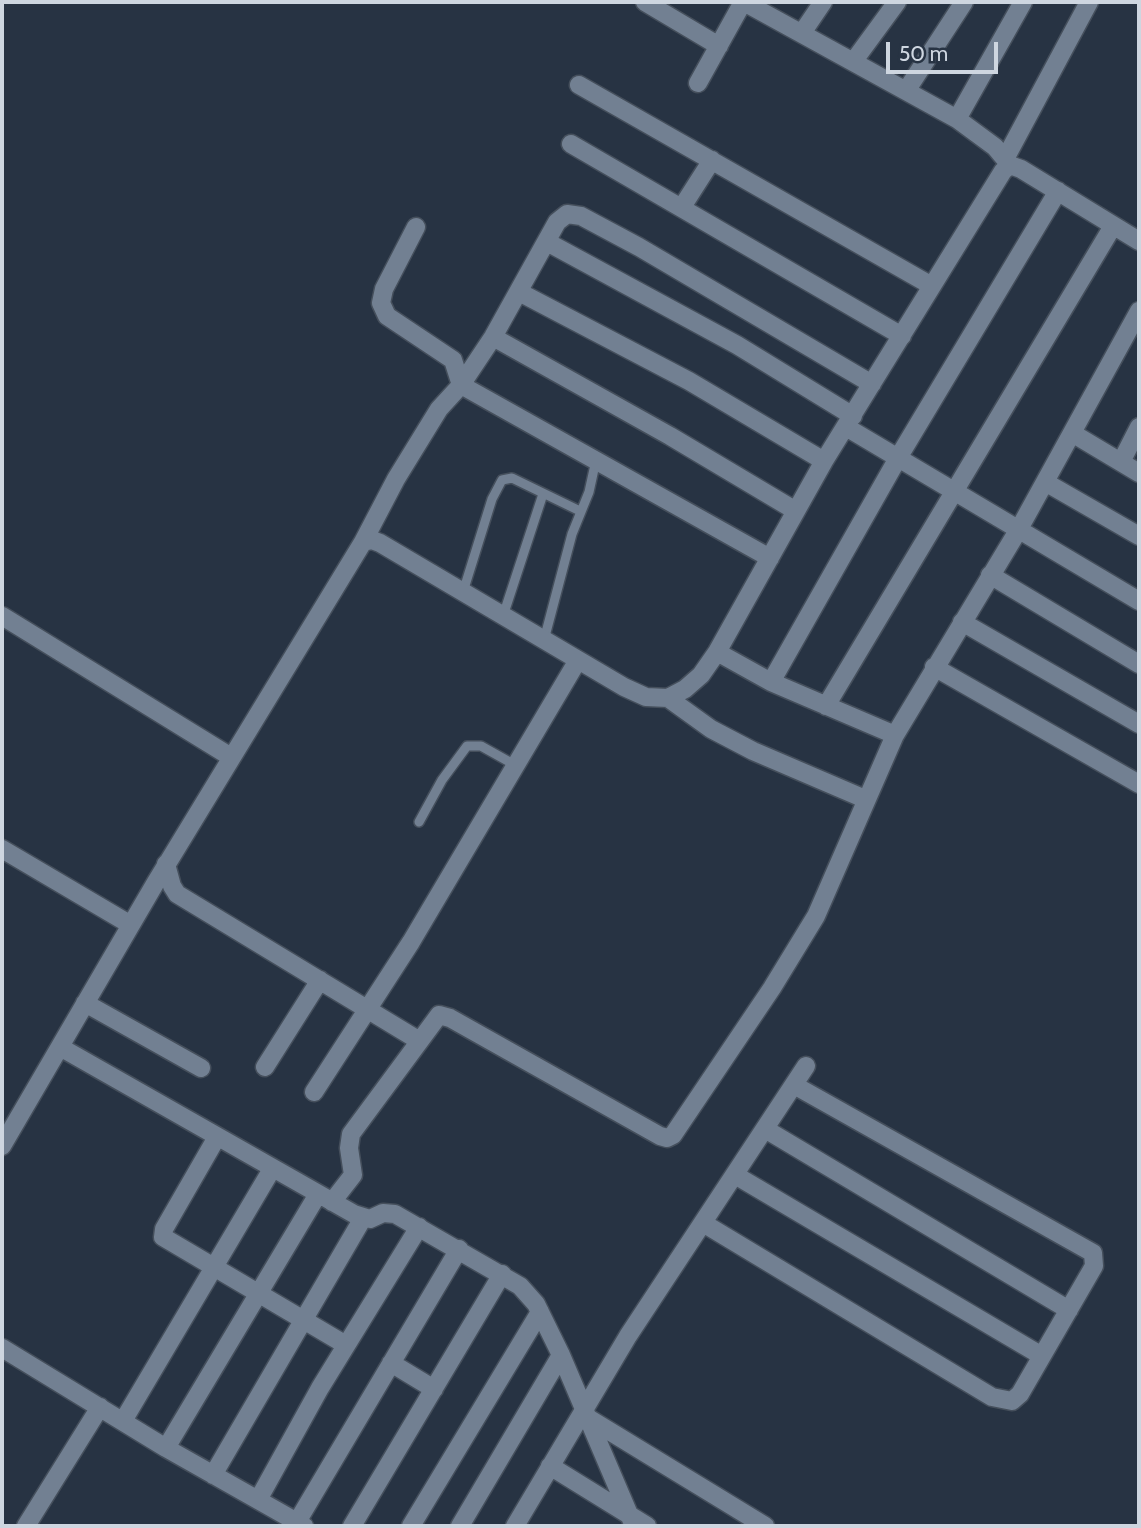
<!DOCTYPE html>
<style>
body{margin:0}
#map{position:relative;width:1141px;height:1528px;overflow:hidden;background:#273343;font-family:Cabin,sans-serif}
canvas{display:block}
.frame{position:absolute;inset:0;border:4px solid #ced6e0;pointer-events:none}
.scale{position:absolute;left:886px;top:42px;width:112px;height:32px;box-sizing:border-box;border:4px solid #ced6e0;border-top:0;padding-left:9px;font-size:21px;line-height:24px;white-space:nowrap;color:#ced6e0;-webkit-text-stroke:5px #273343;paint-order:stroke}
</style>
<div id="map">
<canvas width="1141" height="1528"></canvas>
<div class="frame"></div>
<div class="scale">50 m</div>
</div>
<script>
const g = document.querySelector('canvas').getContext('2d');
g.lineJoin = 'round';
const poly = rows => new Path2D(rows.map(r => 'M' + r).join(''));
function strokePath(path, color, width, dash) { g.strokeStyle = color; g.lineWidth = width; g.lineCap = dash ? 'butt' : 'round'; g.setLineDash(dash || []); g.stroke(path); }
const lane = poly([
 [463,592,492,499,502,480,512,478,580,511],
 [503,616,543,494],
 [544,640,572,534,589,492,596,460],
 [419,822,442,780,467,746,481,746,515,765]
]);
const street = poly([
 [645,2,719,46],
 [744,2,957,119,995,147,1010,165],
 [802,33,823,2],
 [853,62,897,2],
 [698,83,743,2],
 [579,85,932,286],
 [906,91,964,2],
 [957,119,1023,2],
 [571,144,902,336],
 [1005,159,1089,2],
 [682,207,712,160],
 [416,227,384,289,381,303,387,316,453,360,461,385,770,558],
 [547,242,737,345,853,416],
 [519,292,689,381,824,461],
 [493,337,670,436,796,511],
 [846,427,1139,601],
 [1072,433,1139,473],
 [1121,462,1139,427],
 [1045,482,1139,536],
 [363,542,396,479,439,409,461,385,493,337,557,222,567,214,581,216,639,247,872,384],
 [990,575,1139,664],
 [2,616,231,757],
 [962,622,1139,724],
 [717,652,771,682,895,735],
 [934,667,1139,784],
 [771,682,898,458,1058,191],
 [668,698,711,729,753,751,865,799],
 [826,706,1113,226],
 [2,849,131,925],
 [166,864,172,886,177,894,418,1040],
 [85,1003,201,1068],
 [60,1047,354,1214,370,1219,383,1213,395,1214,520,1286,536,1304,561,1355,634,1526],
 [265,1067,320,980],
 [314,1092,411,942,578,660],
 [765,1129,1069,1310],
 [217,1137,164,1229,163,1237,346,1345],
 [2,1146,156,882,363,542,372,540,380,543,624,687,646,697,668,698,685,689,701,675,717,652,824,461,1003,171,1010,165,1021,169,1139,241],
 [735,1175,1042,1356],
 [332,1202,353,1175,349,1148,351,1134,439,1015,450,1018,660,1136,667,1138,673,1135,772,988,816,916,895,735,1019,529,1139,311],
 [703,1223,992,1397,1012,1401,1020,1394,1094,1266,1093,1253,794,1085],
 [2,1348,166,1448,304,1526],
 [391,1363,434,1389],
 [588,1418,765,1526],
 [123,1421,272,1169],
 [166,1448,318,1194],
 [550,1466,647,1526],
 [213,1475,363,1218],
 [258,1500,320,1388,419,1227],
 [297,1522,459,1249],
 [26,1526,100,1407],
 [352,1526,502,1274],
 [411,1526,540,1312],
 [460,1526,561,1355],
 [515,1526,628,1336,806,1066]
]);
strokePath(lane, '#454f5c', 12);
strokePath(street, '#454f5c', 21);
strokePath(lane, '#728092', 9);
strokePath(street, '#728092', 18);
</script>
